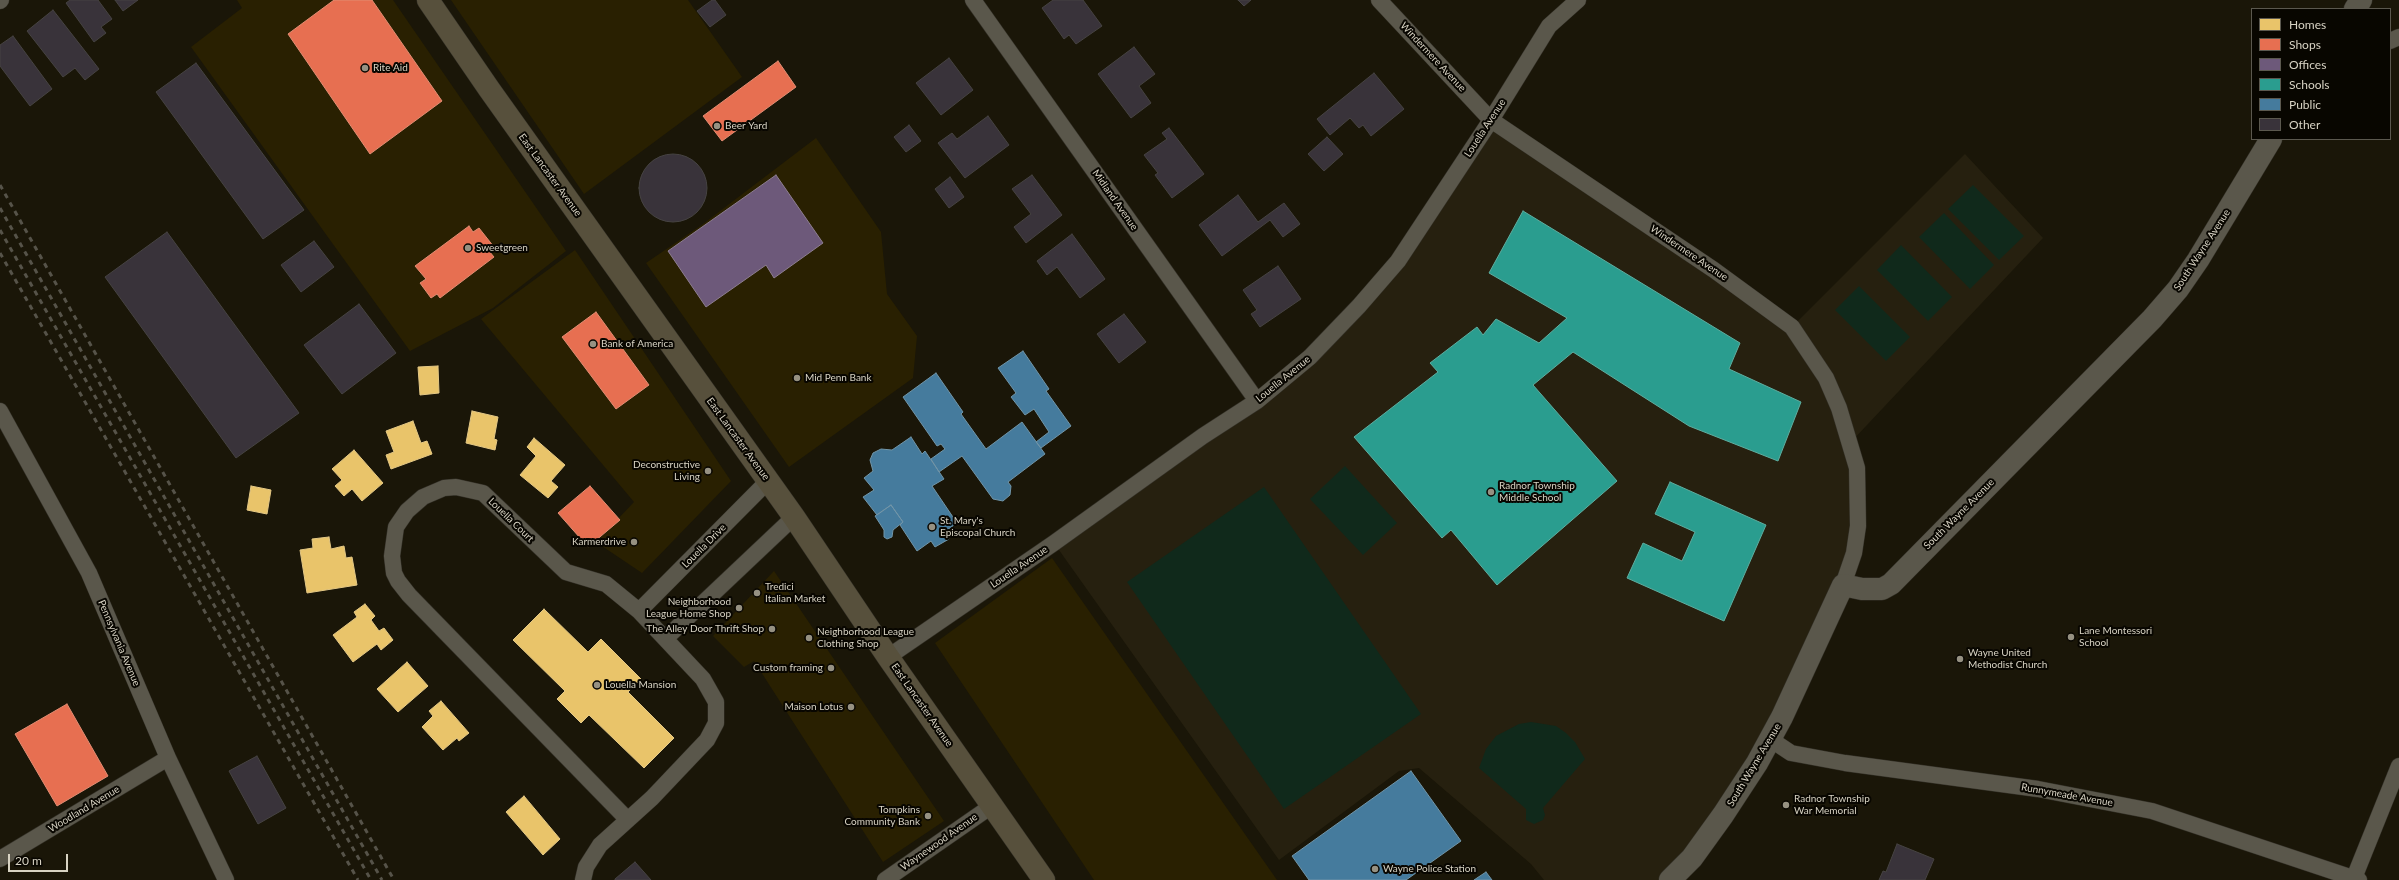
<!DOCTYPE html>
<style>
body{margin:0}
#map{position:relative;width:2399px;height:880px;overflow:hidden;background:#1a1608;font-family:Lato,sans-serif}
canvas{display:block}
.legend{position:absolute;left:2251px;top:8px;width:140px;height:132px;box-sizing:border-box;background:#080600;border:1px solid #5b584e;margin:0;padding:5px 7px;list-style:none;font-size:12px;color:#d8d3c3}
.legend li{display:flex;align-items:center;gap:8px;height:20px}
.legend b{width:20px;border:1px solid #5b584e}
.scale{position:absolute;left:8px;top:854px;width:60px;height:18px;box-sizing:border-box;border:2px solid #d8d3c3;border-top:0;padding-left:5px;font-size:12px;line-height:14px;white-space:nowrap;color:#d8d3c3;-webkit-text-stroke:3px #080600;paint-order:stroke}
</style>
<div id="map">
<canvas width="2399" height="880"></canvas>
<ul class="legend">
<li><b style="height:11px;background:#e9c46a"></b>Homes</li>
<li><b style="height:11px;background:#e76f51"></b>Shops</li>
<li><b style="height:11px;background:#6d597a"></b>Offices</li>
<li><b style="height:11px;background:#2a9d8f"></b>Schools</li>
<li><b style="height:11px;background:#457b9d"></b>Public</li>
<li><b style="height:11px;background:#39333a"></b>Other</li>
</ul>
<div class="scale">20 m</div>
</div>
<script>
const g = document.querySelector('canvas').getContext('2d');
g.lineJoin = 'round';
function fillPath(path, color) { g.fillStyle = color; g.fill(path, 'evenodd'); }
const poly = rows => new Path2D(rows.map(r => 'M' + r).join(''));
function strokePath(path, color, width, dash) { g.strokeStyle = color; g.lineWidth = width; g.lineCap = dash ? 'butt' : 'round'; g.setLineDash(dash || []); g.stroke(path); }
function write(font, color, halo, rows, align = 'center') {
  g.font = font + ' Lato,sans-serif'; g.lineWidth = 4; g.setLineDash([]); g.textBaseline = 'middle'; g.strokeStyle = halo; g.fillStyle = color; for (const [text, x, y, turn = 0] of rows) {
    g.save(); g.translate(x, y); g.rotate((+turn || 0) * Math.PI / 180); g.textAlign = isNaN(turn) ? turn : align; if (halo) g.strokeText(text, 0, 0); g.fillText(text, 0, 0); g.restore();
  }
}
fillPath(poly([
 [237,0,393,0,566,251,493,308,410,351,191,47,242,8],
 [451,0,688,0,742,77,584,194],
 [816,138,881,232,887,294,917,336,913,378,789,467,646,263,703,224],
 [575,250,731,481,642,573,596,542,634,502,481,319],
 [1052,558,1277,880,1094,880,935,643],
 [774,571,944,821,883,862,754,661,744,667,713,636]
]), '#292001');
fillPath(poly([
 [1491,120,1792,327,1965,154,2043,238,1851,442,1858,526,1782,717,1670,880,1544,880,1531,864,1419,768,1399,771,1279,860,1054,543,1203,436,1359,306]
]), '#26200f');
fillPath(poly([
 [1973,185,2024,236,1999,260,1948,209],
 [1944,213,1994,265,1970,289,1919,237],
 [1901,245,1952,297,1928,321,1877,270],
 [1859,286,1910,337,1886,361,1835,310],
 [1345,466,1397,523,1363,555,1310,499],
 [1264,487,1421,714,1284,809,1127,582],
 [1531,722,1556,726,1566,733,1575,742,1585,759,1543,808,1545,815,1543,820,1534,824,1526,820,1526,809,1479,768,1486,749,1496,736,1519,724]
]), '#10291b');
const homes = poly([
 [438,366,439,393,420,395,418,367,438,366],
 [472,411,498,417,494,439,497,440,495,450,466,443,472,411],
 [413,421,421,443,427,441,432,454,391,469,386,455,394,452,386,431,413,421],
 [534,438,565,465,551,481,558,487,548,498,520,475,536,456,527,447,534,438],
 [354,450,383,483,362,501,352,489,344,496,335,486,342,480,332,469,354,450],
 [251,486,271,490,267,514,247,510,251,486],
 [329,537,331,549,344,546,346,558,352,557,357,585,307,593,300,550,313,548,312,539,329,537],
 [365,604,375,616,371,620,379,631,384,628,393,640,381,650,377,644,353,662,333,635,357,617,354,612,365,604],
 [544,609,588,652,601,639,641,679,628,692,674,738,644,768,589,715,581,723,557,699,565,691,513,640,544,609],
 [407,662,428,686,398,712,377,689,407,662],
 [441,701,469,733,459,741,457,738,443,750,422,727,433,716,429,711,441,701],
 [524,796,560,839,543,855,506,812,524,796]
]);
fillPath(homes, '#e9c46a');
strokePath(homes, '#e4c885', 1);
const shops = poly([
 [334,0,372,0,442,101,370,154,288,34,334,0],
 [778,61,796,87,722,141,703,116,778,61],
 [469,226,473,232,479,228,494,247,489,251,494,257,440,298,437,294,431,298,420,283,426,279,415,266,469,226],
 [596,312,649,385,616,409,562,337,596,312],
 [590,486,620,520,588,547,558,513,590,486],
 [67,704,108,776,57,806,15,734,67,704]
]);
fillPath(shops, '#e76f51');
strokePath(shops, '#e28d73', 1);
const offices = poly([
 [776,175,823,243,774,278,766,265,706,307,668,251,776,175]
]);
fillPath(offices, '#6d597a');
strokePath(offices, '#8d7e90', 1);
const schools = poly([
 [1523,211,1740,343,1729,369,1801,402,1778,461,1689,426,1573,352,1533,385,1617,481,1497,585,1451,530,1442,538,1354,437,1438,372,1430,363,1477,327,1483,335,1496,319,1539,343,1567,318,1489,273,1523,211],
 [1670,482,1766,525,1724,621,1627,578,1643,543,1682,561,1695,532,1655,514,1670,482]
]);
fillPath(schools, '#2a9d8f');
strokePath(schools, '#5ead9f', 1);
const public = poly([
 [1023,351,1049,389,1046,391,1071,426,1041,448,1036,442,1049,432,1034,409,1025,415,1011,397,1016,393,998,368,1023,351],
 [936,373,963,412,961,414,986,449,1022,422,1045,454,1008,482,1011,486,1010,495,1003,501,993,499,962,456,939,472,931,459,945,449,941,444,937,446,903,397,936,373],
 [911,437,922,454,925,451,944,479,932,486,957,523,944,532,949,539,935,547,931,541,917,551,900,525,903,522,891,505,877,515,863,497,874,490,864,478,873,471,870,460,873,453,881,449,892,450,911,437],
 [891,505,903,522,893,530,892,537,887,539,884,537,884,530,875,516,891,505],
 [1411,771,1461,841,1406,880,1309,880,1292,856,1411,771],
 [1486,872,1492,880,1474,880,1486,872]
]);
fillPath(public, '#457b9d');
strokePath(public, '#7195a8', 1);
const building = poly([
 [70,0,98,0,112,19,101,27,106,33,94,42,66,3,70,0],
 [115,0,138,0,123,11,115,0],
 [712,0,715,0,726,15,710,27,697,11,712,0],
 [1053,0,1083,0,1102,26,1076,44,1069,35,1064,39,1042,8,1053,0],
 [1238,0,1251,0,1244,6,1238,0],
 [53,10,99,69,85,80,75,68,63,77,27,31,53,10],
 [13,36,52,89,30,106,0,66,0,45,13,36],
 [1134,47,1155,74,1139,86,1151,103,1131,118,1098,74,1134,47],
 [949,58,973,90,941,115,916,83,949,58],
 [196,63,304,210,263,239,156,92,196,63],
 [1374,73,1404,109,1371,136,1363,125,1359,128,1350,118,1330,135,1317,119,1374,73],
 [988,116,1009,145,965,178,938,143,952,133,957,139,988,116],
 [909,125,921,141,906,152,894,137,909,125],
 [1169,128,1204,174,1172,198,1155,175,1158,173,1144,155,1167,139,1162,133,1169,128],
 [1327,137,1343,154,1324,171,1308,154,1327,137],
 '639 188a34 34 0 1 1 68 0a34 34 0 1 1-68 0Z',
 [1032,175,1062,215,1026,243,1014,227,1031,214,1012,189,1032,175],
 [950,177,964,197,949,208,935,189,950,177],
 [1238,195,1258,222,1284,203,1300,224,1283,237,1270,220,1222,256,1199,225,1238,195],
 [167,232,299,413,236,458,105,277,167,232],
 [1072,234,1105,279,1080,298,1057,267,1047,275,1037,261,1072,234],
 [314,241,334,267,301,292,281,265,314,241],
 [1278,266,1301,299,1260,327,1251,314,1257,310,1243,290,1278,266],
 [359,304,396,353,342,394,304,345,359,304],
 [1124,314,1146,342,1119,363,1097,334,1124,314],
 [257,756,286,808,258,824,229,771,257,756],
 [1897,844,1934,859,1925,880,1879,880,1883,871,1886,872,1897,844],
 [635,862,651,880,615,880,615,879,635,862]
]);
fillPath(building, '#39333a');
strokePath(building, '#464342', 1);
const street = poly([
 [973,0,1257,401],
 [1379,0,1491,120,1714,270,1792,327,1826,378,1839,408,1857,468,1858,526,1854,553,1843,585],
 [0,1,1,0],
 [2390,41,2399,37],
 [0,411,89,573,168,758,226,880],
 [639,611,768,481],
 [666,638,794,517],
 [888,657,1054,543,1203,436,1257,401,1310,357,1359,306,1398,261,1491,120,1549,26,1578,0],
 [1770,739,1791,753,1845,763,2038,789,2152,811,2359,880],
 [0,859,168,758],
 [2354,878,2399,766],
 [583,880,586,867,600,845,652,798,707,740,716,723,716,702,703,679,639,611,606,584,566,572,483,493,456,487,444,488,423,497,407,511,396,527,392,556,394,573,398,581,409,595,627,819],
 [885,880,993,805]
]);
const secondary = poly([
 [2355,9,2361,0],
 [1670,880,1692,858,1723,815,1757,763,1782,717,1843,585,1862,589,1882,589,1891,584,2152,319,2178,289,2198,260,2271,139]
]);
const highway = poly([
 [428,0,489,89,794,517,888,657,1044,880]
]);
strokePath(street, '#343128', 17);
strokePath(secondary, '#343128', 23);
strokePath(highway, '#343128', 23);
strokePath(street, '#5a574b', 16);
strokePath(secondary, '#5a574b', 22);
strokePath(highway, '#57503c', 22);
strokePath(poly([
 [0,185,394,880],
 [0,208,382,880],
 [0,230,371,880],
 [0,253,358,880]
]), '#565349', 3, [5, 5]);
for (const [x, y, r, color] of [
 [365,68,4,"#969182"],
 [717,126,4,"#969182"],
 [468,248,4,"#969182"],
 [593,344,4,"#969182"],
 [797,378,4,"#969182"],
 [708,471,4,"#969182"],
 [1491,492,4,"#969182"],
 [932,527,4,"#969182"],
 [634,542,4,"#969182"],
 [757,593,4,"#969182"],
 [739,608,4,"#969182"],
 [772,629,4,"#969182"],
 [2071,637,4,"#969182"],
 [809,638,4,"#969182"],
 [1960,659,4,"#969182"],
 [831,668,4,"#969182"],
 [597,685,4,"#969182"],
 [851,707,4,"#969182"],
 [1786,805,4,"#969182"],
 [928,816,4,"#969182"],
 [1375,869,4,"#969182"]
]) { const dot = new Path2D(); dot.arc(x, y, r, 0, 2 * Math.PI); g.fillStyle = color; g.fill(dot); strokePath(dot, '#080600', 1.5); }
write('10px', '#d8d3c3', '#080600', [
 ["Windermere Avenue",1433,57,47],
 ["Louella Avenue",1485,128,-57],
 ["East Lancaster Avenue",550,175,54],
 ["Midland Avenue",1115,200,55],
 ["South Wayne Avenue",2202,250,-57],
 ["Windermere Avenue",1689,253,34],
 ["Louella Avenue",1283,379,-39],
 ["East Lancaster Avenue",738,439,54],
 ["South Wayne Avenue",1959,514,-45],
 ["Louella Court",511,520,44],
 ["Louella Drive",704,546,-45],
 ["Louella Avenue",1019,567,-34],
 ["Pennsylvania Avenue",119,643,67],
 ["East Lancaster Avenue",922,705,55],
 ["South Wayne Avenue",1754,765,-59],
 ["Runnymeade Avenue",2067,795,10],
 ["Woodland Avenue",84,809,-31],
 ["Waynewood Avenue",939,842,-35]
]);
write('10px', '#d8d3c3', '#080600', [
 ["Rite Aid",373,68],
 ["Beer Yard",725,126],
 ["Sweetgreen",476,248],
 ["Bank of America",601,344],
 ["Mid Penn Bank",805,378],
 ["Deconstructive",700,465,"right"],
 ["Living",700,477,"right"],
 ["Radnor Township",1499,486],
 ["Middle School",1499,498],
 ["St. Mary's",940,521],
 ["Episcopal Church",940,533],
 ["Karmerdrive",626,542,"right"],
 ["Tredici",765,587],
 ["Italian Market",765,599],
 ["Neighborhood",731,602,"right"],
 ["League Home Shop",731,614,"right"],
 ["The Alley Door Thrift Shop",764,629,"right"],
 ["Lane Montessori",2079,631],
 ["School",2079,643],
 ["Neighborhood League",817,632],
 ["Clothing Shop",817,644],
 ["Wayne United",1968,653],
 ["Methodist Church",1968,665],
 ["Custom framing",823,668,"right"],
 ["Louella Mansion",605,685],
 ["Maison Lotus",843,707,"right"],
 ["Radnor Township",1794,799],
 ["War Memorial",1794,811],
 ["Tompkins",920,810,"right"],
 ["Community Bank",920,822,"right"],
 ["Wayne Police Station",1383,869]
], 'left');
</script>
